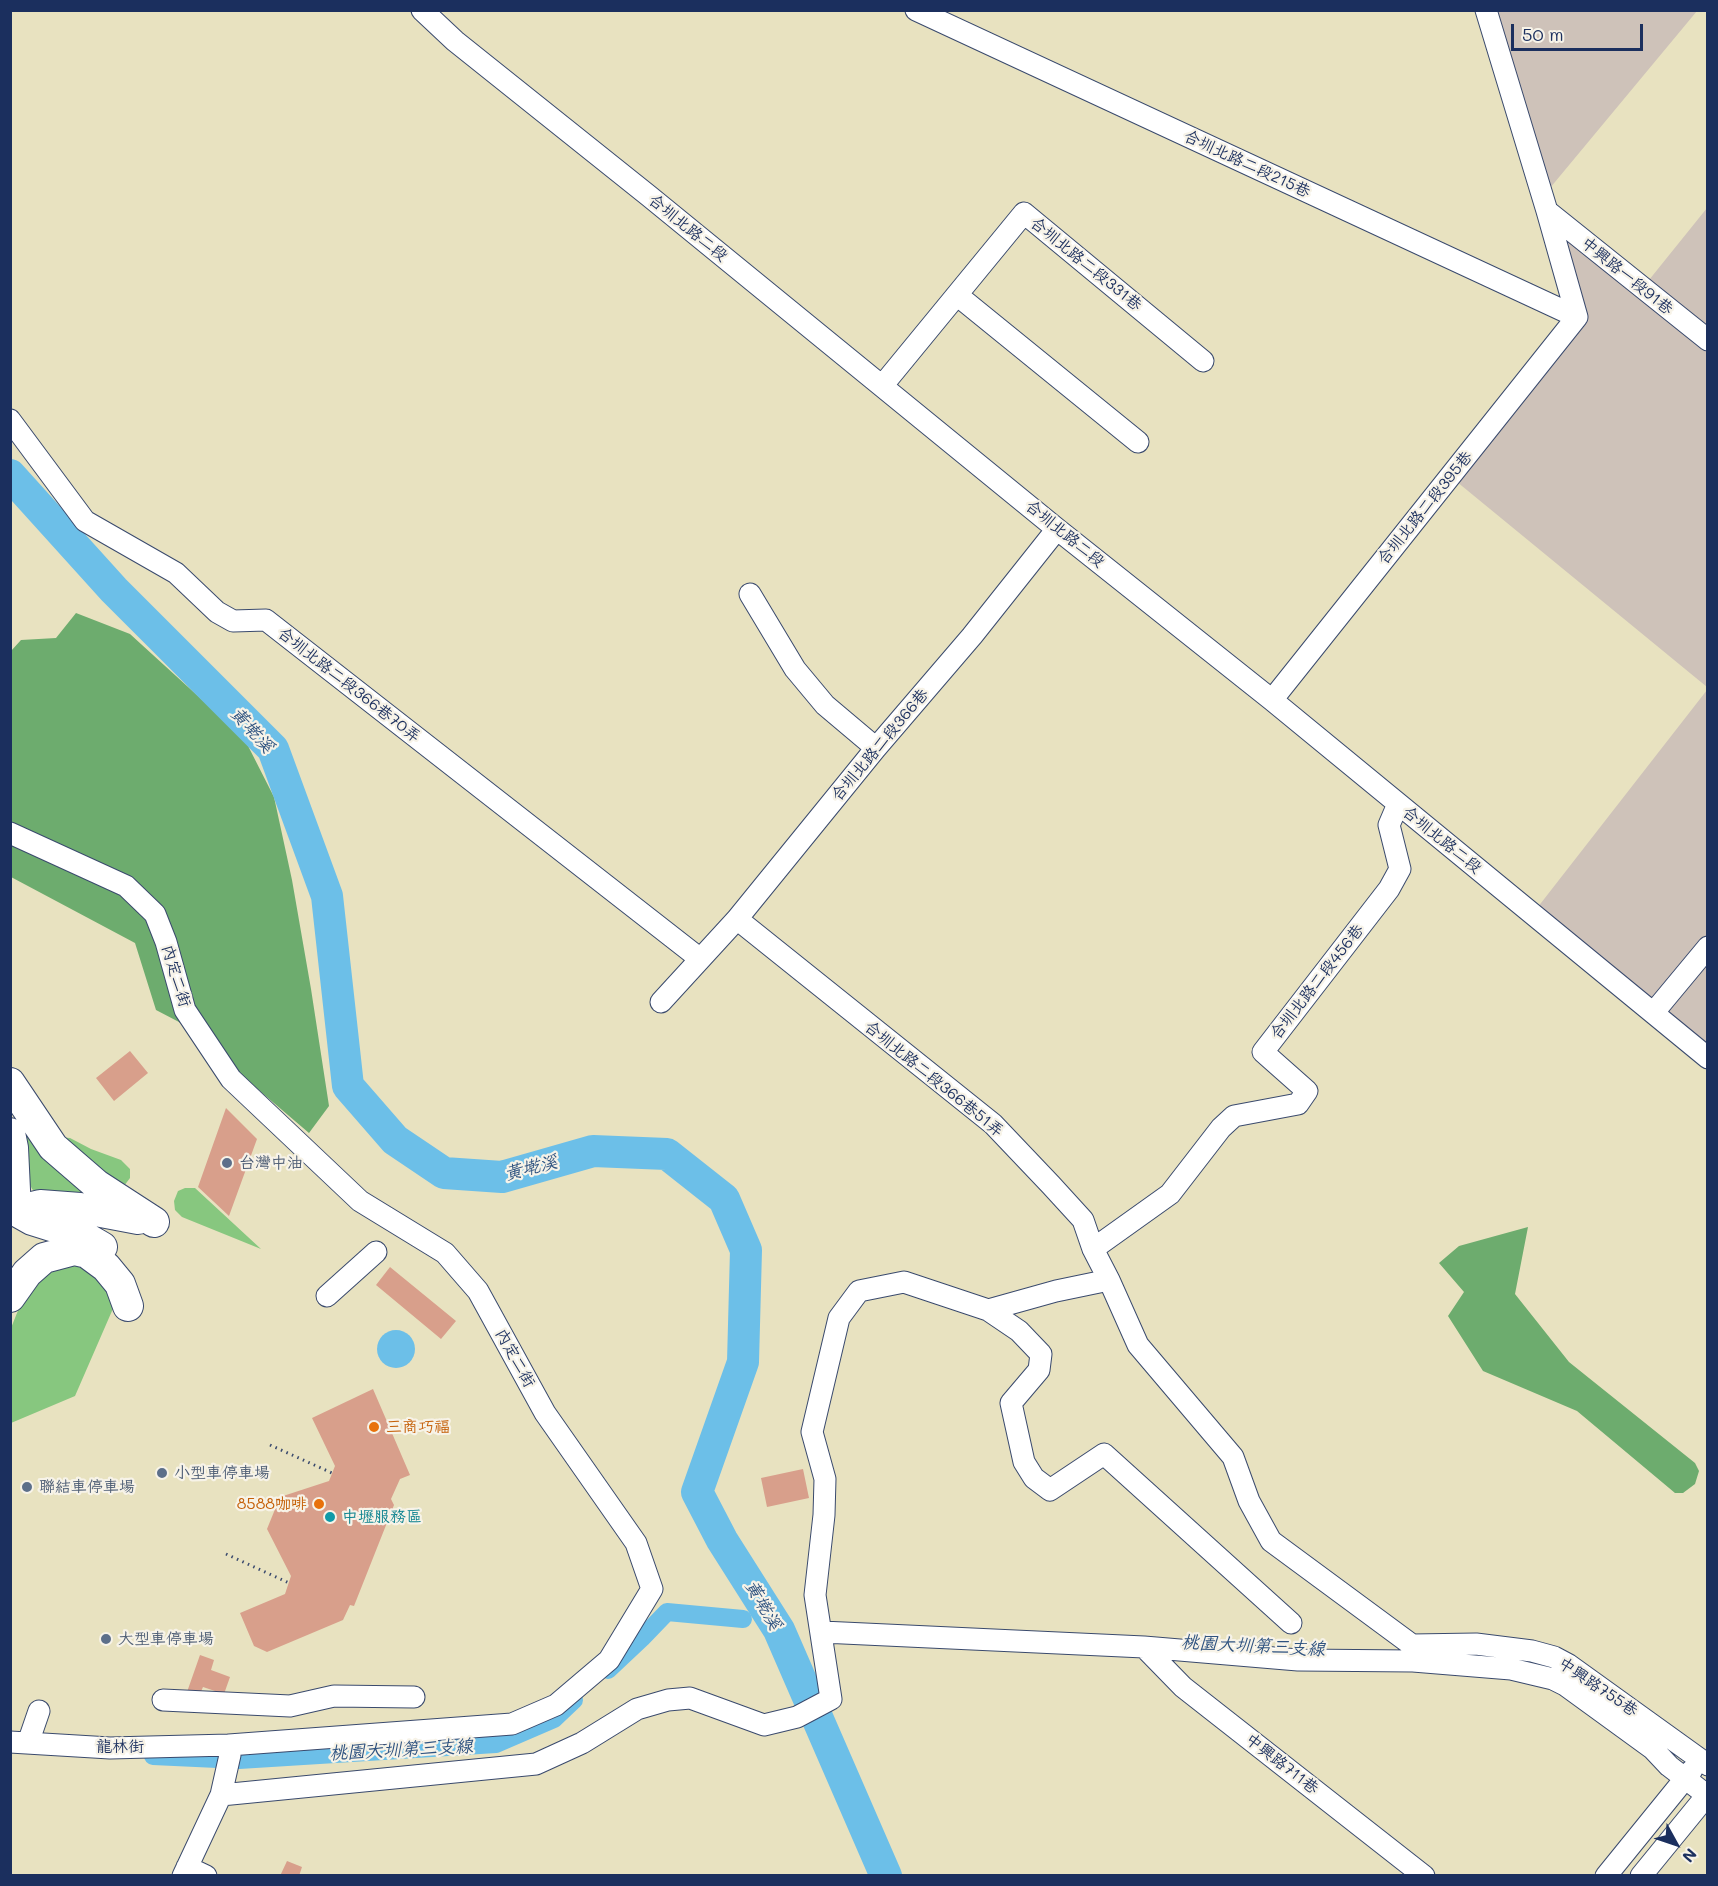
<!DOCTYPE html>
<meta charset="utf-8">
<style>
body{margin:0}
#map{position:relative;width:1718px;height:1886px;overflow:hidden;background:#e8e2c0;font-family:Mali,sans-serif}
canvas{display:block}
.frame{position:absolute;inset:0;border:12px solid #1b2f5e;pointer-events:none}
.north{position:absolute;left:1646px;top:1814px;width:60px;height:60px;-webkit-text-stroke:4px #f7f3e8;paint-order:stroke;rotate:130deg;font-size:16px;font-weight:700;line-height:24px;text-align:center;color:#1b2f5e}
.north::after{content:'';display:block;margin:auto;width:21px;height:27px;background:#1b2f5e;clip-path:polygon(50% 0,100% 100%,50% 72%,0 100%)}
.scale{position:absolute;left:1511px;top:24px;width:132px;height:27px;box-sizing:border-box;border:3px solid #1b2f5e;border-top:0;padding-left:8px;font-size:18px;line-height:21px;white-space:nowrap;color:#1b2f5e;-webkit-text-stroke:4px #f7f3e8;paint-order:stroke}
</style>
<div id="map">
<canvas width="1718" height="1886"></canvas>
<div class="frame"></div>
<div class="north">N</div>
<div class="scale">50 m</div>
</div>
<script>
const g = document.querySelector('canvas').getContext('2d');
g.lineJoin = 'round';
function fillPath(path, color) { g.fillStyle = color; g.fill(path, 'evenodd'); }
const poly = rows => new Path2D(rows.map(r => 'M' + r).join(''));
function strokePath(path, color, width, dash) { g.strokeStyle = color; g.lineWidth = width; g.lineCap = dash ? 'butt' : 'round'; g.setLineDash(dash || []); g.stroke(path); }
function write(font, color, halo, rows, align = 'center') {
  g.font = font + ' Mali,"LXGW WenKai TC",sans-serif'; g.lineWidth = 4.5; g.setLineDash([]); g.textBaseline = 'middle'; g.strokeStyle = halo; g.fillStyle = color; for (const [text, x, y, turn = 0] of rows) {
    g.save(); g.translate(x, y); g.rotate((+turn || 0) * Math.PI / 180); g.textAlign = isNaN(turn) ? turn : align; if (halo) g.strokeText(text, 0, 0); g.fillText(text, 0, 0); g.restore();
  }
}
fillPath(poly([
 [1491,10,1697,11,1550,188],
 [1707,208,1707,328,1649,280],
 [1562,230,1707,348,1707,687,1451,477,1582,320],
 [1707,690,1707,1047,1534,912]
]), '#cec2b9');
fillPath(poly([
 [25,1132,90,1195,41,1196,32,1189,26,1176],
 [59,1137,70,1138,91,1149,121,1160,130,1169,130,1178,124,1186],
 [185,1188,195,1188,261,1249,182,1217,175,1210,174,1201,178,1191],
 [75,1261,108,1285,115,1304,75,1396,11,1423,11,1328,23,1298,39,1275]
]), '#87c77f');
fillPath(poly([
 [76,613,130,634,244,738,274,797,292,880,311,989,329,1106,309,1133,179,1022,156,1010,135,943,11,877,11,651,21,640,56,638],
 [1528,1227,1515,1294,1569,1362,1695,1463,1699,1471,1695,1484,1683,1493,1675,1493,1577,1411,1483,1371,1448,1316,1464,1292,1439,1263,1459,1246]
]), '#6dac6e');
fillPath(poly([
 '377 1349a19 19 0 1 1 38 0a19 19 0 1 1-38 0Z'
]), '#6cbfe8');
strokePath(poly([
 [608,1670,642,1638,667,1612,743,1619],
 [153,1756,239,1760,496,1744,554,1719,574,1700]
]), '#6cbfe8', 18);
strokePath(poly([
 [10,475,114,590,273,749,327,896,348,1086,395,1140,444,1173,502,1177,593,1151,667,1154,724,1199,746,1250,743,1362,697,1492,722,1540,779,1630,886,1876]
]), '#6cbfe8', 32);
fillPath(poly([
 [130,1051,148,1073,114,1101,96,1078],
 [226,1108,257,1139,229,1216,198,1187],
 [390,1267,456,1321,441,1339,376,1285],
 [373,1389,410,1475,400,1479,391,1499,394,1505,354,1606,350,1605,343,1620,267,1652,254,1646,240,1613,285,1594,291,1576,267,1529,280,1497,329,1481,335,1466,312,1418],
 [803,1469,809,1498,767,1507,761,1478],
 [200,1655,214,1660,211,1670,230,1677,224,1694,203,1687,199,1696,187,1692],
 [287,1861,302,1867,299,1876,280,1876]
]), '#d89f8b');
const minor = poly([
 [422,10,455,41,649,196,1057,529,1272,700,1708,1058],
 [916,10,1577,317],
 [1486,10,1547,211,1577,317],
 [1547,211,1708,340],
 [957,295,1138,442],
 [882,386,1024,213,1203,361],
 [10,420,85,521,176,573,217,612,233,621,266,620,699,958],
 [750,594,795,669,825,705,876,748],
 [1272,700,1577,317],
 [10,833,126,886,155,914,166,942,185,1010,231,1079,360,1201,445,1253,478,1291,545,1413,636,1543,652,1589,609,1660,556,1705,512,1724,229,1745,110,1748,10,1742],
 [737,919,993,1124,1051,1185,1083,1220,1093,1249,1109,1280,1138,1345,1233,1457,1249,1501,1271,1541,1412,1645],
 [661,1002,737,919,876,748,972,636,1057,529],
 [1654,1012,1708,947],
 [1093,1249,1170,1194,1221,1128,1234,1116,1298,1104,1307,1091,1263,1052,1389,889,1400,869,1389,825,1398,804],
 [327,1296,376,1252],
 [988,1310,1019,1331,1041,1354,1039,1370,1011,1403,1024,1462,1034,1478,1050,1490,1104,1454,1291,1623],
 [822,1632,1144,1647,1298,1660,1413,1661,1511,1669,1553,1679,1565,1685,1653,1749,1669,1766,1708,1796],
 [1412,1645,1476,1644,1532,1651,1554,1657,1569,1665,1708,1765],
 [1144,1647,1183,1687,1424,1876],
 [163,1700,290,1706,334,1696,414,1697],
 [28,1743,39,1711],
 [221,1795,536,1764,582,1743,637,1709,668,1700,690,1698,764,1725,797,1717,831,1699,815,1595,824,1515,825,1479,812,1432,839,1318,859,1291,904,1282,988,1310,1056,1291,1109,1280],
 [187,1867,206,1876],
 [183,1876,221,1795,230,1755,229,1745],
 [1606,1876,1692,1770],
 [1641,1876,1708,1794]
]);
const highway = poly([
 [10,1083,53,1147,97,1185,154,1222],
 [10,1133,13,1148,16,1211],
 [19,1210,40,1205,80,1208,138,1219],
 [16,1211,32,1220,83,1236,102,1247],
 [10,1297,27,1273,44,1258,74,1250,87,1253,106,1267,120,1284,128,1306]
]);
strokePath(minor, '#3a4a6d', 23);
strokePath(highway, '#3a4a6d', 32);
strokePath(poly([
 [270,1445,332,1473],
 [226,1554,289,1583]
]), '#3a4a6d', 3, [1.5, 4.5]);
strokePath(minor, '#fff', 21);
strokePath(highway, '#fff', 30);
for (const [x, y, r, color] of [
 [227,1163,6,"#5c6f8a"],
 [374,1427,6,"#e8710a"],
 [162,1473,6,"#5c6f8a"],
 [27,1487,6,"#5c6f8a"],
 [319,1504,6,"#e8710a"],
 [330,1517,6,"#0f9aa8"],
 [106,1639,6,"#5c6f8a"]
]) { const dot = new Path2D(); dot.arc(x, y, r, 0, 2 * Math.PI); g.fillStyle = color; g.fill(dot); strokePath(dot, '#f7f3e8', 2); }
write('16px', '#1b2f5e', '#f7f3e8', [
 ["合圳北路二段215巷",1247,164,25],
 ["合圳北路二段",688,228,39],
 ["合圳北路二段331巷",1086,264,39],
 ["中興路一段91巷",1627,276,39],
 ["合圳北路二段395巷",1425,508,-51],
 ["合圳北路二段",1065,534,39],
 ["合圳北路二段366巷70弄",349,685,38],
 ["合圳北路二段366巷",880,745,-50],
 ["合圳北路二段",1442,840,39],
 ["內定二街",176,976,73],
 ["合圳北路二段456巷",1317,982,-52],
 ["合圳北路二段366巷51弄",934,1079,39],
 ["內定二街",515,1358,61],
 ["中興路755巷",1598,1687,34],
 ["龍林街",120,1747],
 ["中興路711巷",1282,1764,38]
]);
write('16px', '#4e5e75', '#f7f3e8', [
 ["台灣中油",239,1163],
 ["小型車停車場",174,1473],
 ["聯結車停車場",39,1487],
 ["大型車停車場",118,1639]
], 'left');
write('16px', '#c56008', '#f7f3e8', [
 ["三商巧福",386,1427],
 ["8588咖啡",307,1504,"right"]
], 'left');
write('16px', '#0d838f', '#f7f3e8', [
 ["中壢服務區",342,1517]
], 'left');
write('italic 18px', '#2f5380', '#f7f3e8', [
 ["黃墘溪",252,730,48],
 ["黃墘溪",531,1168,-14],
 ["黃墘溪",763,1605,60],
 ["桃園大圳第三支線",1253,1646,3],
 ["桃園大圳第三支線",401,1750,-3]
]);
</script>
